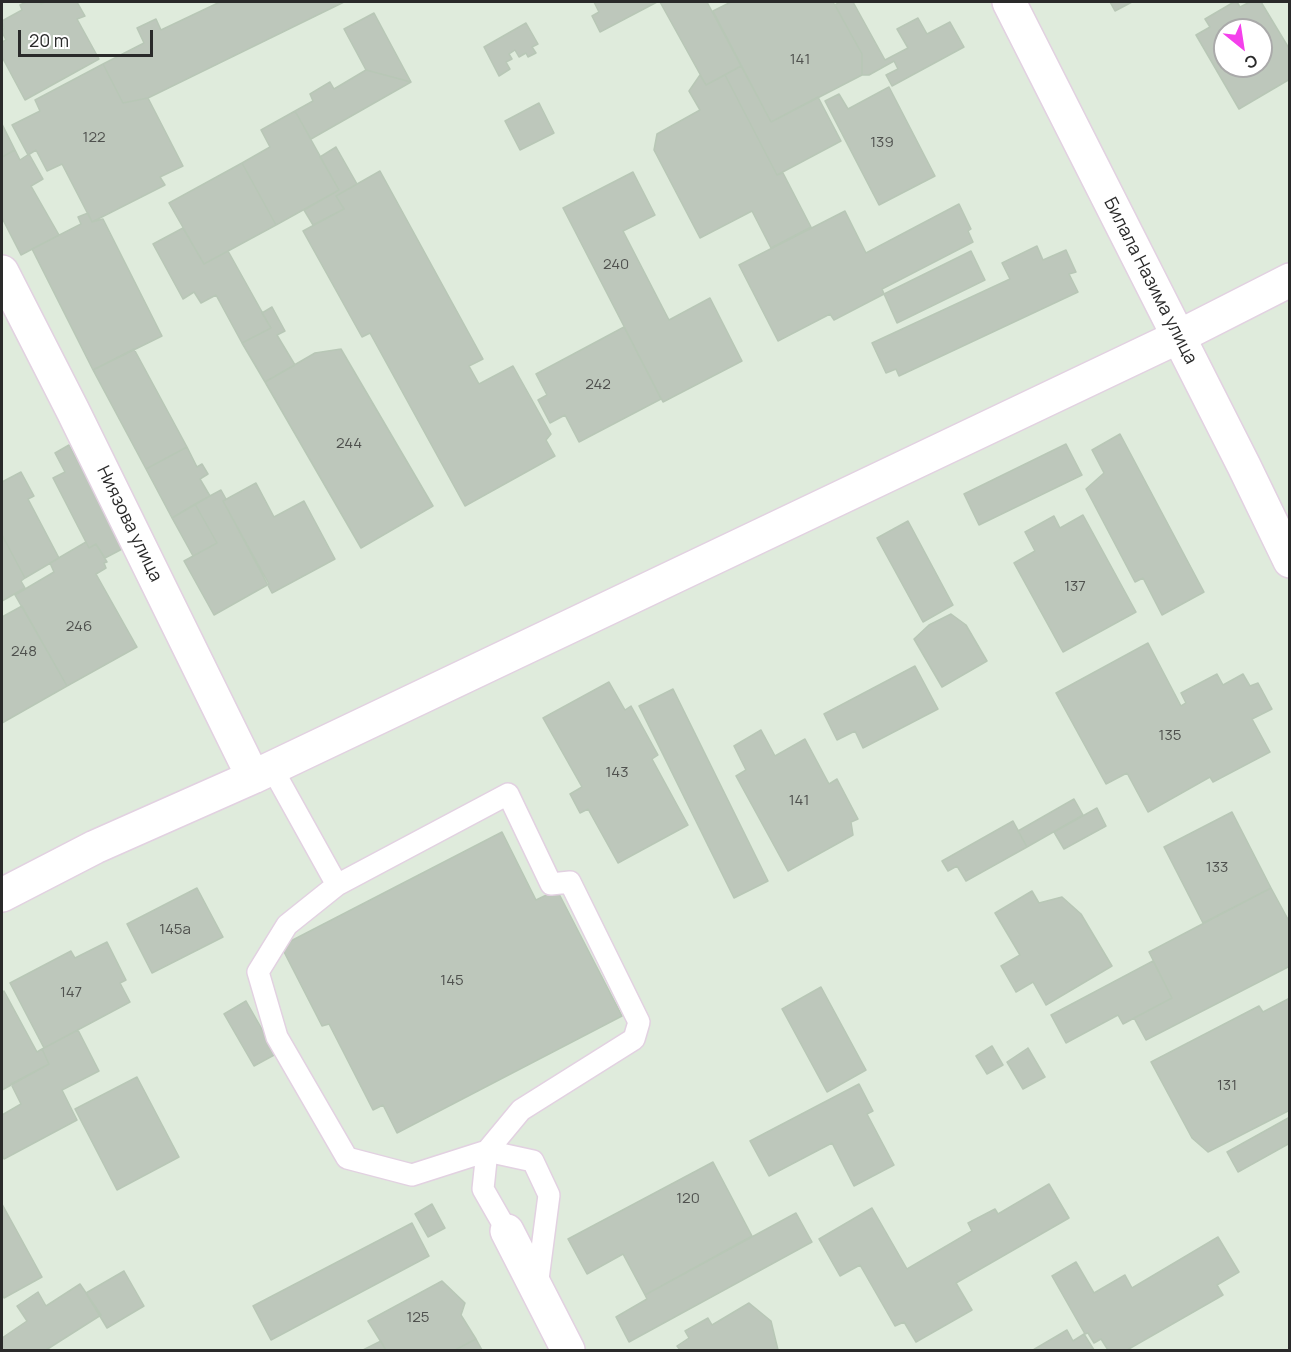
<!DOCTYPE html>
<meta charset="utf-8">
<style>
body{margin:0}
#map{position:relative;width:1291px;height:1352px;overflow:hidden;background:#dfebdc;font-family:Manrope,sans-serif}
canvas{display:block}
.frame{position:absolute;inset:0;border:3px solid #2a2a2a;pointer-events:none}
.north{position:absolute;left:1213px;top:18px;width:60px;height:60px;box-sizing:border-box;background:#fff;border:2px solid #aaa;border-radius:50%;rotate:150deg;font-size:16px;font-weight:700;line-height:24px;text-align:center;color:#2a2a2a}
.north::after{content:'';display:block;margin:auto;width:21px;height:27px;background:#f440eb;clip-path:polygon(50% 0,100% 100%,50% 72%,0 100%)}
.scale{position:absolute;left:18px;top:30px;width:135px;height:27px;box-sizing:border-box;border:3px solid #2a2a2a;border-top:0;padding-left:8px;font-size:18px;line-height:21px;white-space:nowrap;color:#2a2a2a;-webkit-text-stroke:4px #fff;paint-order:stroke}
</style>
<div id="map">
<canvas width="1291" height="1352"></canvas>
<div class="frame"></div>
<div class="north">С</div>
<div class="scale">20 m</div>
</div>
<script>
const g = document.querySelector('canvas').getContext('2d');
g.lineJoin = 'round';
function fillPath(path, color) { g.fillStyle = color; g.fill(path, 'evenodd'); }
const poly = rows => new Path2D(rows.map(r => 'M' + r).join(''));
function strokePath(path, color, width, dash) { g.strokeStyle = color; g.lineWidth = width; g.lineCap = dash ? 'butt' : 'round'; g.setLineDash(dash || []); g.stroke(path); }
function write(font, color, halo, rows, align = 'center') {
  g.font = font + ' Manrope,sans-serif'; g.lineWidth = 6; g.setLineDash([]); g.textBaseline = 'middle'; g.strokeStyle = halo; g.fillStyle = color; for (const [text, x, y, turn = 0] of rows) {
    g.save(); g.translate(x, y); g.rotate((+turn || 0) * Math.PI / 180); g.textAlign = isNaN(turn) ? turn : align; if (halo) g.strokeText(text, 0, 0); g.fillText(text, 0, 0); g.restore();
  }
}
const building = poly([
 [26,2,40,2,41,4,45,2,77,2,85,16,77,19,99,59,25,100,2,57,2,42,6,40,2,32,4,28,2,21,22,10,20,5,26,2],
 [220,2,344,2,148,98,123,103,103,64,144,43,137,28,156,19,161,30,220,2],
 [594,2,657,2,600,32,592,16,599,12,594,2],
 [660,2,707,2,741,66,706,85,660,2],
 [731,2,833,2,862,54,862,75,771,122,713,11,731,2],
 [840,2,853,2,885,60,908,48,897,29,918,18,927,34,950,22,964,47,892,86,886,75,898,69,894,61,869,75,862,75,862,54,835,5,840,2],
 [1110,2,1132,2,1115,11,1110,2],
 [1234,2,1237,2,1240,7,1250,2,1261,2,1290,50,1290,79,1239,109,1196,35,1210,27,1205,19,1234,2],
 [1225,30,1261,30,1261,66,1225,66,1225,30],
 [374,13,411,82,366,70,344,29,374,13],
 [526,23,538,44,532,47,536,53,528,57,526,53,519,57,515,50,509,54,512,59,506,62,510,69,499,76,484,47,526,23],
 [103,64,123,103,148,98,183,166,160,177,165,185,92,222,62,164,47,171,36,150,28,155,12,125,40,111,35,100,103,64],
 [741,66,771,122,818,97,841,141,777,175,725,75,741,66],
 [366,70,411,82,311,139,295,111,313,101,310,94,330,82,334,89,366,70],
 [700,75,706,85,725,75,777,175,783,173,811,227,771,248,752,211,700,238,654,150,657,134,700,110,689,91,700,75],
 [889,87,935,176,879,205,825,101,839,94,848,109,889,87],
 [539,103,554,133,520,150,505,121,539,103],
 [295,111,339,190,276,225,242,163,270,147,261,130,295,111],
 [2,124,15,150,2,157,2,124],
 [336,147,357,184,336,196,344,209,313,225,304,210,339,190,320,157,336,147],
 [15,150,20,160,29,154,43,179,31,186,59,235,21,255,2,218,2,157,15,150],
 [242,163,276,225,204,264,169,203,242,163],
 [380,171,483,359,469,366,479,384,513,366,551,434,546,440,555,456,465,506,370,333,362,337,303,231,344,209,336,196,380,171],
 [633,172,655,215,623,231,669,320,710,298,742,361,663,402,563,208,633,172],
 [959,204,971,229,968,231,973,242,882,289,884,294,834,320,830,314,778,341,739,265,845,211,866,253,959,204],
 [88,213,92,222,103,219,162,336,93,370,32,249,81,224,78,217,88,213],
 [183,228,204,264,228,251,271,328,242,343,216,295,201,303,194,292,183,299,153,244,183,228],
 [1037,246,1043,260,1066,250,1076,272,1069,274,1078,292,899,376,896,369,886,373,872,343,1010,279,1002,263,1037,246],
 [971,251,985,280,897,323,884,294,971,251],
 [272,307,285,331,277,335,295,365,265,382,242,343,271,328,262,313,272,307],
 [624,327,661,399,579,442,565,415,550,423,538,400,547,395,536,374,624,327],
 [134,349,187,447,146,469,93,370,134,349],
 [341,349,433,506,361,548,265,382,315,353,341,349],
 [1120,434,1204,592,1162,615,1143,578,1135,582,1086,489,1104,473,1092,450,1120,434],
 [1066,444,1082,475,979,525,964,494,1066,444],
 [69,445,124,548,105,558,96,544,89,548,53,478,65,472,55,453,69,445],
 [187,447,197,467,202,464,208,474,200,479,210,496,172,518,146,469,187,447],
 [21,472,34,496,28,499,59,558,25,578,2,535,2,482,21,472],
 [256,483,274,517,304,501,335,559,272,593,223,501,256,483],
 [221,490,226,499,223,501,269,584,214,615,184,561,217,543,195,504,221,490],
 [195,504,217,543,193,556,172,518,195,504],
 [1083,515,1136,612,1063,652,1014,563,1035,551,1025,532,1054,516,1060,528,1083,515],
 [908,521,953,605,923,622,877,538,908,521],
 [2,535,25,578,21,581,25,588,2,601,2,535],
 [86,542,89,548,96,544,107,562,104,563,106,568,96,574,137,647,67,686,15,595,54,572,50,563,86,542],
 [22,606,67,686,2,723,2,617,22,606],
 [951,614,966,625,987,661,942,687,914,639,929,625,951,614],
 [1148,643,1181,706,1186,703,1181,693,1217,674,1223,685,1243,674,1250,686,1258,683,1272,709,1252,719,1270,752,1213,782,1210,777,1148,812,1127,773,1106,784,1056,693,1148,643],
 [915,666,938,709,863,748,855,731,837,740,824,714,915,666],
 [609,682,625,710,631,706,658,755,652,759,688,825,618,863,588,809,580,813,570,794,582,787,543,718,609,682],
 [673,689,768,881,734,898,639,706,673,689],
 [761,730,775,756,805,739,829,784,837,779,858,819,851,822,853,835,788,871,736,776,746,770,734,746,761,730],
 [1074,799,1083,815,1027,847,1018,831,1074,799],
 [1097,808,1106,826,1064,849,1054,832,1097,808],
 [1232,812,1271,888,1203,923,1164,847,1232,812],
 [1013,821,1027,847,966,881,957,866,948,871,942,861,1013,821],
 [502,832,536,900,557,890,622,1016,397,1133,383,1105,373,1110,329,1024,322,1026,281,946,502,832],
 [197,888,223,937,152,973,127,924,197,888],
 [1271,888,1290,923,1290,966,1146,1040,1134,1018,1172,998,1149,952,1271,888],
 [1032,891,1039,903,1062,897,1081,914,1112,966,1046,1005,1033,982,1016,992,1001,966,1020,955,995,913,1032,891],
 [107,942,126,980,120,983,130,1002,44,1048,10,983,71,951,75,958,107,942],
 [1153,961,1172,998,1123,1024,1118,1015,1066,1043,1051,1015,1153,961],
 [821,987,866,1070,827,1092,782,1009,821,987],
 [4,991,37,1052,42,1049,49,1064,2,1090,2,993,4,991],
 [1290,998,1290,1110,1208,1152,1192,1138,1151,1062,1259,1006,1263,1012,1290,998],
 [246,1001,276,1054,254,1066,224,1014,246,1001],
 [78,1030,99,1071,62,1090,77,1120,4,1159,2,1154,2,1115,21,1104,11,1084,49,1064,42,1049,78,1030],
 [992,1046,1003,1065,987,1074,976,1056,992,1046],
 [1028,1048,1045,1077,1023,1089,1007,1062,1028,1048],
 [137,1077,179,1157,117,1190,75,1109,137,1077],
 [859,1084,873,1111,867,1114,894,1165,854,1186,832,1143,769,1176,750,1141,859,1084],
 [1290,1117,1290,1143,1238,1172,1227,1152,1290,1117],
 [713,1162,752,1236,645,1295,623,1254,587,1274,568,1239,713,1162],
 [1049,1184,1069,1218,956,1283,972,1310,916,1342,904,1322,895,1326,860,1265,840,1276,819,1239,872,1208,907,1269,972,1231,968,1223,995,1209,998,1214,1049,1184],
 [2,1204,42,1277,4,1298,2,1293,2,1204],
 [432,1204,445,1228,428,1237,415,1214,432,1204],
 [796,1213,812,1242,629,1342,616,1317,647,1299,645,1295,796,1213],
 [412,1223,429,1256,271,1340,253,1306,412,1223],
 [1218,1237,1239,1272,1217,1285,1223,1295,1127,1350,1108,1350,1101,1339,1094,1343,1088,1333,1085,1334,1052,1276,1076,1262,1094,1293,1125,1275,1132,1288,1218,1237],
 [124,1271,144,1306,107,1328,86,1293,124,1271],
 [442,1281,465,1303,461,1315,476,1339,455,1350,386,1350,368,1321,442,1281],
 [80,1284,101,1315,46,1350,2,1350,2,1338,27,1321,17,1306,38,1292,46,1306,80,1284],
 [749,1303,771,1321,778,1350,680,1350,677,1346,689,1338,685,1331,708,1318,712,1325,749,1303],
 [1067,1330,1073,1341,1084,1334,1094,1350,1033,1350,1067,1330],
 [476,1339,482,1350,455,1350,476,1339],
 [381,1341,386,1350,363,1350,381,1341]
]);
fillPath(building, '#bdc7bb');
strokePath(building, '#b8c7b6', 1.5);
const service = poly([
 [272,768,337,885,287,925,258,972,277,1037,347,1158,412,1175,487,1151,533,1161,549,1195,537,1287],
 [337,885,508,794,551,884,570,882,639,1022,634,1039,521,1110,487,1151,483,1189,507,1231]
]);
const minor = poly([
 [2,272,73,411,253,777],
 [2,895,95,847,253,777,1178,337,1290,280],
 [507,1231,568,1350]
]);
const tertiary = poly([
 [1009,2,1244,466,1290,561]
]);
strokePath(service, '#e2d1e1', 24);
strokePath(minor, '#e2d1e1', 36);
strokePath(tertiary, '#e2d1e1', 36);
strokePath(service, '#fff', 21);
strokePath(minor, '#fff', 33);
strokePath(tertiary, '#fff', 33);
write('15px', '#4f514e', null, [
 ["141",800,60],
 ["122",94,138],
 ["139",882,143],
 ["240",616,265],
 ["242",598,385],
 ["244",349,444],
 ["137",1075,587],
 ["246",79,627],
 ["248",24,652],
 ["135",1170,736],
 ["143",617,773],
 ["141",799,801],
 ["133",1217,868],
 ["145а",175,930],
 ["145",452,981],
 ["147",71,993],
 ["131",1227,1086],
 ["120",688,1199],
 ["125",418,1318]
]);
write('18px', '#2a2a2a', '#fff', [
 ["Билала Назима улица",1150,281,63],
 ["Ниязова улица",129,524,64]
]);
</script>
